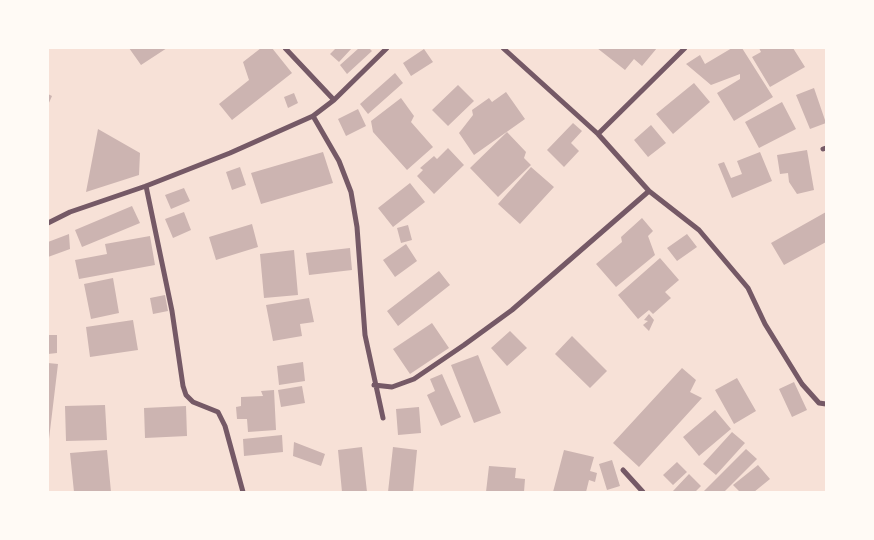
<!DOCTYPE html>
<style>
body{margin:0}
#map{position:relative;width:874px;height:540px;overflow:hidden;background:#f7e1d7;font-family:"Roboto Serif",serif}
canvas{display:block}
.frame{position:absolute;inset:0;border:49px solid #fffaf5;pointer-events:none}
</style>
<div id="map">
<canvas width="874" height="540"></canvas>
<div class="frame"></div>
</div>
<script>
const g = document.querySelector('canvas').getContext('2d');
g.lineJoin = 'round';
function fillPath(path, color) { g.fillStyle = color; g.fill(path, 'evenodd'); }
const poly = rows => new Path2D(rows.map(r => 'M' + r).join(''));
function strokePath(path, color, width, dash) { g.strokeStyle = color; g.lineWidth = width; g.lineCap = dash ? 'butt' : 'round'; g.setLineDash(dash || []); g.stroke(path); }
fillPath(poly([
 [129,48,167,48,141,65],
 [261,48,272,48,292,73,232,120,219,104,249,80,243,62],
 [336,48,352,48,339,62,330,54],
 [359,48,369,48,372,51,347,74,340,65],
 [597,48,657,48,642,66,634,59,625,70],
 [732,48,742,48,773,97,734,121,717,93,740,79,740,74,711,85,686,64,700,55,705,64],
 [759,48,793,48,805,67,770,87,752,57,761,52],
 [424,49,433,62,411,76,403,63],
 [395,73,403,83,368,114,360,104],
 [694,83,710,102,673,134,656,114],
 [458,85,474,101,448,126,432,110],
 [814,88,826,123,810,129,796,95],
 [506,92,525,119,474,155,459,133,473,115,472,110,489,98,492,102],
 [294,93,298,103,288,108,284,97],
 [48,94,52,96,48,105],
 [401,98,414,116,411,122,433,147,407,170,373,132,371,121],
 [782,102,796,129,759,148,745,122],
 [358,109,366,126,346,136,338,119],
 [573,123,582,131,571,143,579,151,564,167,547,150],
 [651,125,666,143,648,157,634,140],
 [98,129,140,153,139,175,86,192],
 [507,132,526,152,524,158,531,165,498,197,470,168],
 [448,148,464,165,434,194,417,176,423,170,420,168,434,156,437,159],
 [807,150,814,190,797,194,789,182,788,173,780,174,777,155],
 [323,152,333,183,261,204,251,173],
 [760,152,772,181,732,198,718,164,724,162,731,178,742,174,737,161],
 [240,167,246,185,232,190,226,172],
 [531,167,554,187,520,224,498,204],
 [410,183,425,202,393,227,378,208],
 [184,188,190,201,171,209,165,195],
 [132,206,140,223,82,247,75,230],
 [184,212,191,230,173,238,165,219],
 [826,212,826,242,784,265,771,243],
 [642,218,653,231,648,236,655,255,616,287,596,264,622,242,621,237],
 [252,224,258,247,216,260,209,237],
 [408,225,412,240,401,243,397,228],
 [69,234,70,249,48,257,48,242],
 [687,234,697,247,677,261,667,248],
 [150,236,155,265,79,279,75,260,107,254,105,244],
 [406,244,417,261,395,277,383,260],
 [350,248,352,270,309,275,306,253],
 [294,250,298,295,264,298,260,254],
 [660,258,679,280,665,292,671,298,653,314,649,310,638,319,618,295],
 [439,271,450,285,398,326,387,311],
 [113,278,119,313,91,319,84,284],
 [165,295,168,311,153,314,150,298],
 [309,298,314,322,300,324,302,336,273,341,266,305],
 [649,314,654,320,649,331,643,325,648,321,644,320],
 [133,320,138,350,90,357,86,327],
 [432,323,449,348,410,374,393,349],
 [510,331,527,348,507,366,491,348],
 [48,335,57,335,57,353,48,354],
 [572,336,607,371,590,388,555,354],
 [478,355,501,413,474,423,451,365],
 [303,362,305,381,279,385,277,366],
 [48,363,58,364,49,439,48,438],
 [682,368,696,380,690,392,702,398,639,467,613,443],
 [442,374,461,417,441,426,427,395,435,391,430,379],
 [737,378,756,411,734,424,715,390],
 [794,382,807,410,792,417,779,389],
 [302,386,305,403,281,407,278,390],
 [274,390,276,430,248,432,247,419,237,419,236,407,241,406,241,397,263,396,261,391],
 [105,405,107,440,66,441,65,406],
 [186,406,187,436,145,438,144,408],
 [419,407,421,433,398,435,396,409],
 [715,410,731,429,699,456,683,437],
 [732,432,745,443,716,475,703,464],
 [282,435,283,452,244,456,243,439],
 [294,442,325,454,321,466,293,456],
 [362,447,367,492,342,492,338,450],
 [393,447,417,450,413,492,388,492],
 [746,449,757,459,724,492,703,492],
 [107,450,111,492,74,492,70,453],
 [564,450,594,457,590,471,597,473,595,482,589,480,586,492,553,492],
 [612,460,620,486,607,490,599,464],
 [677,462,687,472,673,485,663,475],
 [758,465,770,479,754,492,740,492,733,485],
 [489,466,516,468,515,478,525,479,524,492,486,492],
 [689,474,701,486,695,492,675,492,673,491]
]), '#ccb4b1');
strokePath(poly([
 [285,48,334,100],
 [503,48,598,134,649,191,699,230,748,288,765,324,802,384,819,403,826,404],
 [313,116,339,161,351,192,357,227,365,335,383,418],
 [598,134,685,48],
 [823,149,826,148],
 [146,186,172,311,183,386,186,395,193,402,218,412,225,426,243,492],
 [48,223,70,212,146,186,230,153,313,116,334,100,387,48],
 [374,385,392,387,414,379,464,345,512,310,649,191],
 [623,470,643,492]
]), '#755966', 5);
</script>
